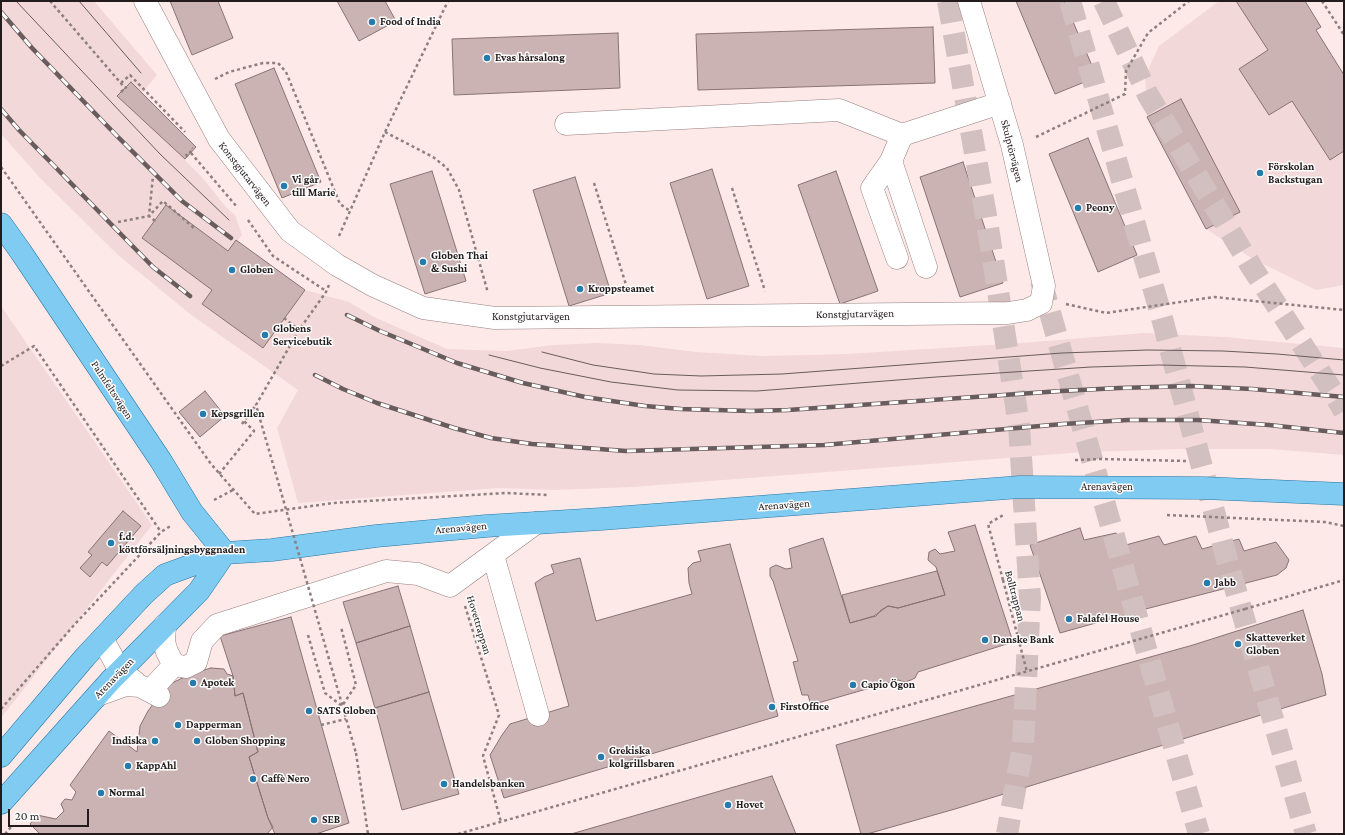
<!DOCTYPE html>
<meta charset="utf-8">
<style>
body{margin:0}
#map{position:relative;width:1345px;height:835px;overflow:hidden;background:#fee9e9;font-family:"Crimson Pro",serif}
canvas{display:block}
.frame{position:absolute;inset:0;border:2px solid #241b1c;pointer-events:none}
.scale{position:absolute;left:8px;top:809px;width:81px;height:18px;box-sizing:border-box;border:2px solid #241b1c;border-top:0;padding-left:5px;font-size:12px;line-height:14px;white-space:nowrap;color:#241b1c;-webkit-text-stroke:3px #fcfcfc;paint-order:stroke}
</style>
<div id="map">
<canvas width="1345" height="835"></canvas>
<div class="frame"></div>
<div class="scale">20 m</div>
</div>
<script>
const g = document.querySelector('canvas').getContext('2d');
g.lineJoin = 'round';
function fillPath(path, color) { g.fillStyle = color; g.fill(path, 'evenodd'); }
const poly = rows => new Path2D(rows.map(r => 'M' + r).join(''));
function strokePath(path, color, width, dash) { g.strokeStyle = color; g.lineWidth = width; g.lineCap = dash ? 'butt' : 'round'; g.setLineDash(dash || []); g.stroke(path); }
function write(font, color, halo, rows, align = 'center') {
  g.font = font + ' "Crimson Pro",serif'; g.lineWidth = 3; g.setLineDash([]); g.textBaseline = 'middle'; g.strokeStyle = halo; g.fillStyle = color; for (const [text, x, y, turn = 0] of rows) {
    g.save(); g.translate(x, y); g.rotate((+turn || 0) * Math.PI / 180); g.textAlign = isNaN(turn) ? turn : align; if (halo) g.strokeText(text, 0, 0); g.fillText(text, 0, 0); g.restore();
  }
}
fillPath(poly([
 [1,1,94,1,157,75,142,93,196,147,185,160,201,176,226,207,235,215,242,235,232,247,305,290,349,302,374,317,447,349,506,351,553,345,598,343,640,345,696,352,763,356,847,354,1021,343,1144,333,1225,337,1344,348,1344,455,1270,449,1183,449,1085,452,633,487,556,490,499,488,298,503,277,428,298,390,190,314,118,255,41,179,1,134],
 [1219,1,1305,1,1321,27,1316,30,1344,75,1344,285,1316,290,1253,259,1206,229,1147,117,1145,76,1159,46],
 [1,306,152,525,1,718]
]), '#f3d8d9');
const building = poly([
 [170,1,218,1,233,38,192,55,170,1],
 [337,1,385,1,396,21,359,41,337,1],
 [1016,1,1064,1,1097,77,1055,94,1016,1],
 [1236,1,1305,1,1321,27,1316,30,1344,75,1344,151,1330,160,1292,101,1269,115,1239,69,1268,50,1236,1],
 [933,27,935,83,698,90,696,34,933,27],
 [618,33,620,88,454,95,452,39,618,33],
 [274,68,321,182,282,198,235,84,274,68],
 [131,82,196,147,185,159,117,96,131,82],
 [1181,99,1240,212,1206,229,1147,117,1181,99],
 [1088,138,1137,255,1098,272,1049,154,1088,138],
 [963,162,1003,283,960,297,920,177,963,162],
 [712,169,749,286,707,299,670,183,712,169],
 [432,171,466,281,425,294,390,184,432,171],
 [836,171,878,291,840,304,798,185,836,171],
 [575,177,611,293,569,306,533,190,575,177],
 [166,205,228,251,236,240,305,290,263,348,202,304,212,290,142,238,166,205],
 [205,391,225,416,200,437,179,412,205,391],
 [123,511,141,526,107,566,102,562,90,577,80,568,92,555,88,552,123,511],
 [975,525,1013,642,918,672,915,678,911,680,905,682,898,680,811,705,808,695,802,695,793,662,798,661,773,581,770,576,770,568,776,565,786,569,792,568,789,549,823,538,850,623,876,616,881,610,888,606,898,608,945,595,936,567,928,560,929,552,935,549,940,554,955,551,948,532,975,525],
 [1080,528,1084,540,1116,533,1122,546,1159,536,1164,545,1196,536,1202,549,1239,539,1244,551,1276,542,1289,560,1286,568,1277,575,1134,612,1127,618,1110,619,1060,633,1030,545,1080,528],
 [730,544,778,716,504,798,490,755,502,735,510,724,569,706,535,583,544,577,554,573,551,565,580,558,596,621,692,594,689,583,688,568,693,563,701,561,698,551,730,544],
 [937,571,945,595,898,608,888,606,874,616,850,623,842,595,937,571],
 [398,586,410,626,356,643,343,602,398,586],
 [1303,610,1322,674,1326,695,955,809,867,834,861,834,836,745,1193,645,1303,610],
 [291,617,349,823,316,834,275,834,268,818,249,757,258,752,243,693,235,696,233,676,220,636,291,617],
 [410,626,429,692,375,708,356,643,410,626],
 [211,668,224,669,227,674,233,676,235,696,243,693,258,752,249,757,268,818,273,827,267,834,40,834,30,824,37,815,56,819,64,811,61,804,65,799,72,800,76,792,70,785,109,731,137,752,140,726,148,711,159,696,172,683,191,674,211,668],
 [429,692,459,794,402,810,375,708,429,692],
 [772,776,796,834,571,834,772,776]
]);
fillPath(building, '#ccb3b3');
strokePath(building, '#897273', 1);
strokePath(poly([
 [948,1,987,221,1019,425,1030,598,1023,746,1007,834],
 [1070,1,1160,311,1226,556,1306,834],
 [1104,1,1148,95,1251,266,1333,392,1344,411],
 [1041,281,1199,834]
]), '#d2c0c0', 22, [22, 11]);
const minor = poly([
 [145,1,219,139,290,231,337,265,372,285,423,308,495,318,1008,313,1027,310,1041,303,1044,286,1012,145,969,1],
 [566,124,839,110,902,135,1000,103],
 [902,135,891,161,926,267],
 [891,161,872,188,897,258],
 [493,555,538,715],
 [103,640,120,671,135,682],
 [174,665,186,667,196,662,202,641,217,625,386,571,418,574,450,586,536,523],
 [150,691,174,665,167,652,164,642,165,625],
 [98,695,126,685,140,686,159,696]
]);
const major = poly([
 [1,224,21,252,161,461,192,512,225,553],
 [1,756,85,657,144,594,165,575,225,553,272,550,376,536,486,526,601,519,1020,487,1203,488,1344,494],
 [1,803,111,680,120,671,199,591,225,553]
]);
strokePath(minor, '#967e7f', 23);
strokePath(major, '#2777a2', 23);
strokePath(poly([
 [50,1,125,88,129,85],
 [1322,1,1344,35],
 [215,79,229,72,263,63,278,63,286,72,340,204,350,211],
 [121,83,130,75,185,132],
 [121,92,125,88],
 [385,132,433,157,447,168,459,190,488,293],
 [1036,137,1125,94,1126,71,1148,33,1189,1],
 [191,153,237,207],
 [186,154,187,156,193,149,192,148],
 [1,167,211,464,255,514,333,503,506,493,549,495],
 [594,183,628,291],
 [732,188,765,291],
 [248,220,273,256,326,291],
 [155,221,149,216,163,201,194,228],
 [118,222,149,216,153,176],
 [339,236,385,132,448,1],
 [1066,304,1106,313,1214,297,1344,310],
 [284,318,299,330],
 [1,366,34,346,161,532],
 [242,424,256,405],
 [1075,460,1102,459,1186,461],
 [219,474,254,431,244,421],
 [214,500,233,490],
 [1167,515,1325,522,1344,526],
 [1003,580,988,524,1005,514],
 [465,606,499,715,483,756,501,822],
 [1245,609,1344,580],
 [308,635,325,693,342,706,356,685,341,627],
 [1,709,75,624,120,576,161,532,172,525],
 [321,725,346,719],
 [356,753,368,834],
 [5,834,11,827]
]), '#8d7e7f', 2.5, [3, 3]);
strokePath(minor, '#fff', 22);
strokePath(major, '#7fcbf2', 22);
strokePath(poly([
 [16,1,160,154,229,220],
 [79,1,141,73],
 [542,352,593,365,654,374,701,376,782,374,1062,353,1147,350,1223,351,1277,354,1344,360],
 [489,355,540,368,611,382,678,390,757,391,936,377,1091,367,1159,365,1245,367,1344,375]
]), '#695c5d', 1);
const rail = poly([
 [1,12,32,48,116,135,182,201,231,238],
 [1,109,19,130,153,267,190,296],
 [347,315,380,331,457,363,523,383,585,397,645,406,681,409,750,411,788,410,1061,391,1119,388,1191,386,1252,389,1344,397],
 [315,375,343,389,377,403,454,428,491,438,532,444,626,451,824,445,1063,424,1128,420,1198,420,1269,425,1344,433]
]);
strokePath(rail, '#695c5d', 4.5);
strokePath(rail, '#fcfcfc', 3, [9]);
strokePath(poly([
 [329,285,326,292,299,330,256,405,356,753],
 [1003,580,1027,672],
 [458,834,1245,609]
]), '#8d7e7f', 2.5, [3, 3]);
for (const [x, y, r, color] of [
 [372,22,4,"#257bab"],
 [487,58,4,"#257bab"],
 [1260,173,4,"#257bab"],
 [284,186,4,"#257bab"],
 [1078,208,4,"#257bab"],
 [423,262,4,"#257bab"],
 [232,270,4,"#257bab"],
 [580,289,4,"#257bab"],
 [265,335,4,"#257bab"],
 [203,414,4,"#257bab"],
 [111,543,4,"#257bab"],
 [1207,583,4,"#257bab"],
 [1069,619,4,"#257bab"],
 [985,640,4,"#257bab"],
 [1238,644,4,"#257bab"],
 [193,683,4,"#257bab"],
 [853,685,4,"#257bab"],
 [772,707,4,"#257bab"],
 [309,711,4,"#257bab"],
 [178,725,4,"#257bab"],
 [155,741,4,"#257bab"],
 [197,741,4,"#257bab"],
 [601,757,4,"#257bab"],
 [128,766,4,"#257bab"],
 [253,779,4,"#257bab"],
 [444,784,4,"#257bab"],
 [101,793,4,"#257bab"],
 [728,805,4,"#257bab"],
 [314,820,4,"#257bab"]
]) { const dot = new Path2D(); dot.arc(x, y, r, 0, 2 * Math.PI); g.fillStyle = color; g.fill(dot); strokePath(dot, '#fcfcfc', 1.5); }
write('bold 11px', '#241b1c', '#fcfcfc', [
 ["Food of India",380,22],
 ["Evas hårsalong",495,58],
 ["Förskolan",1268,167],
 ["Backstugan",1268,180],
 ["Vi går",292,180],
 ["till Marie",292,193],
 ["Peony",1086,208],
 ["Globen Thai",431,256],
 ["& Sushi",431,269],
 ["Globen",240,270],
 ["Kroppsteamet",588,289],
 ["Globens",273,329],
 ["Servicebutik",273,342],
 ["Kepsgrillen",211,414],
 ["f.d.",119,537],
 ["köttförsäljningsbyggnaden",119,550],
 ["Jabb",1215,583],
 ["Falafel House",1077,619],
 ["Skatteverket",1246,638],
 ["Globen",1246,651],
 ["Danske Bank",993,640],
 ["Apotek",201,683],
 ["Capio Ögon",861,685],
 ["FirstOffice",780,707],
 ["SATS Globen",317,711],
 ["Dapperman",186,725],
 ["Indiska",147,741,"right"],
 ["Globen Shopping",205,741],
 ["Grekiska",609,751],
 ["kolgrillsbaren",609,764],
 ["KappAhl",136,766],
 ["Caffè Nero",261,779],
 ["Handelsbanken",452,784],
 ["Normal",109,793],
 ["Hovet",736,805],
 ["SEB",322,820]
], 'left');
write('11px', '#241b1c', '#fcfcfc', [
 ["Skulptörvägen",1012,151,76],
 ["Konstgjutarvägen",245,174,52],
 ["Konstgjutarvägen",855,314,-1],
 ["Konstgjutarvägen",531,317],
 ["Palmfeltsvägen",112,390,57],
 ["Arenavägen",1107,487],
 ["Arenavägen",784,505,-4],
 ["Arenavägen",461,528,-5],
 ["Bolltrappan",1015,596,75],
 ["Hovettrappan",479,625,73],
 ["Arenavägen",114,678,-46]
]);
</script>
